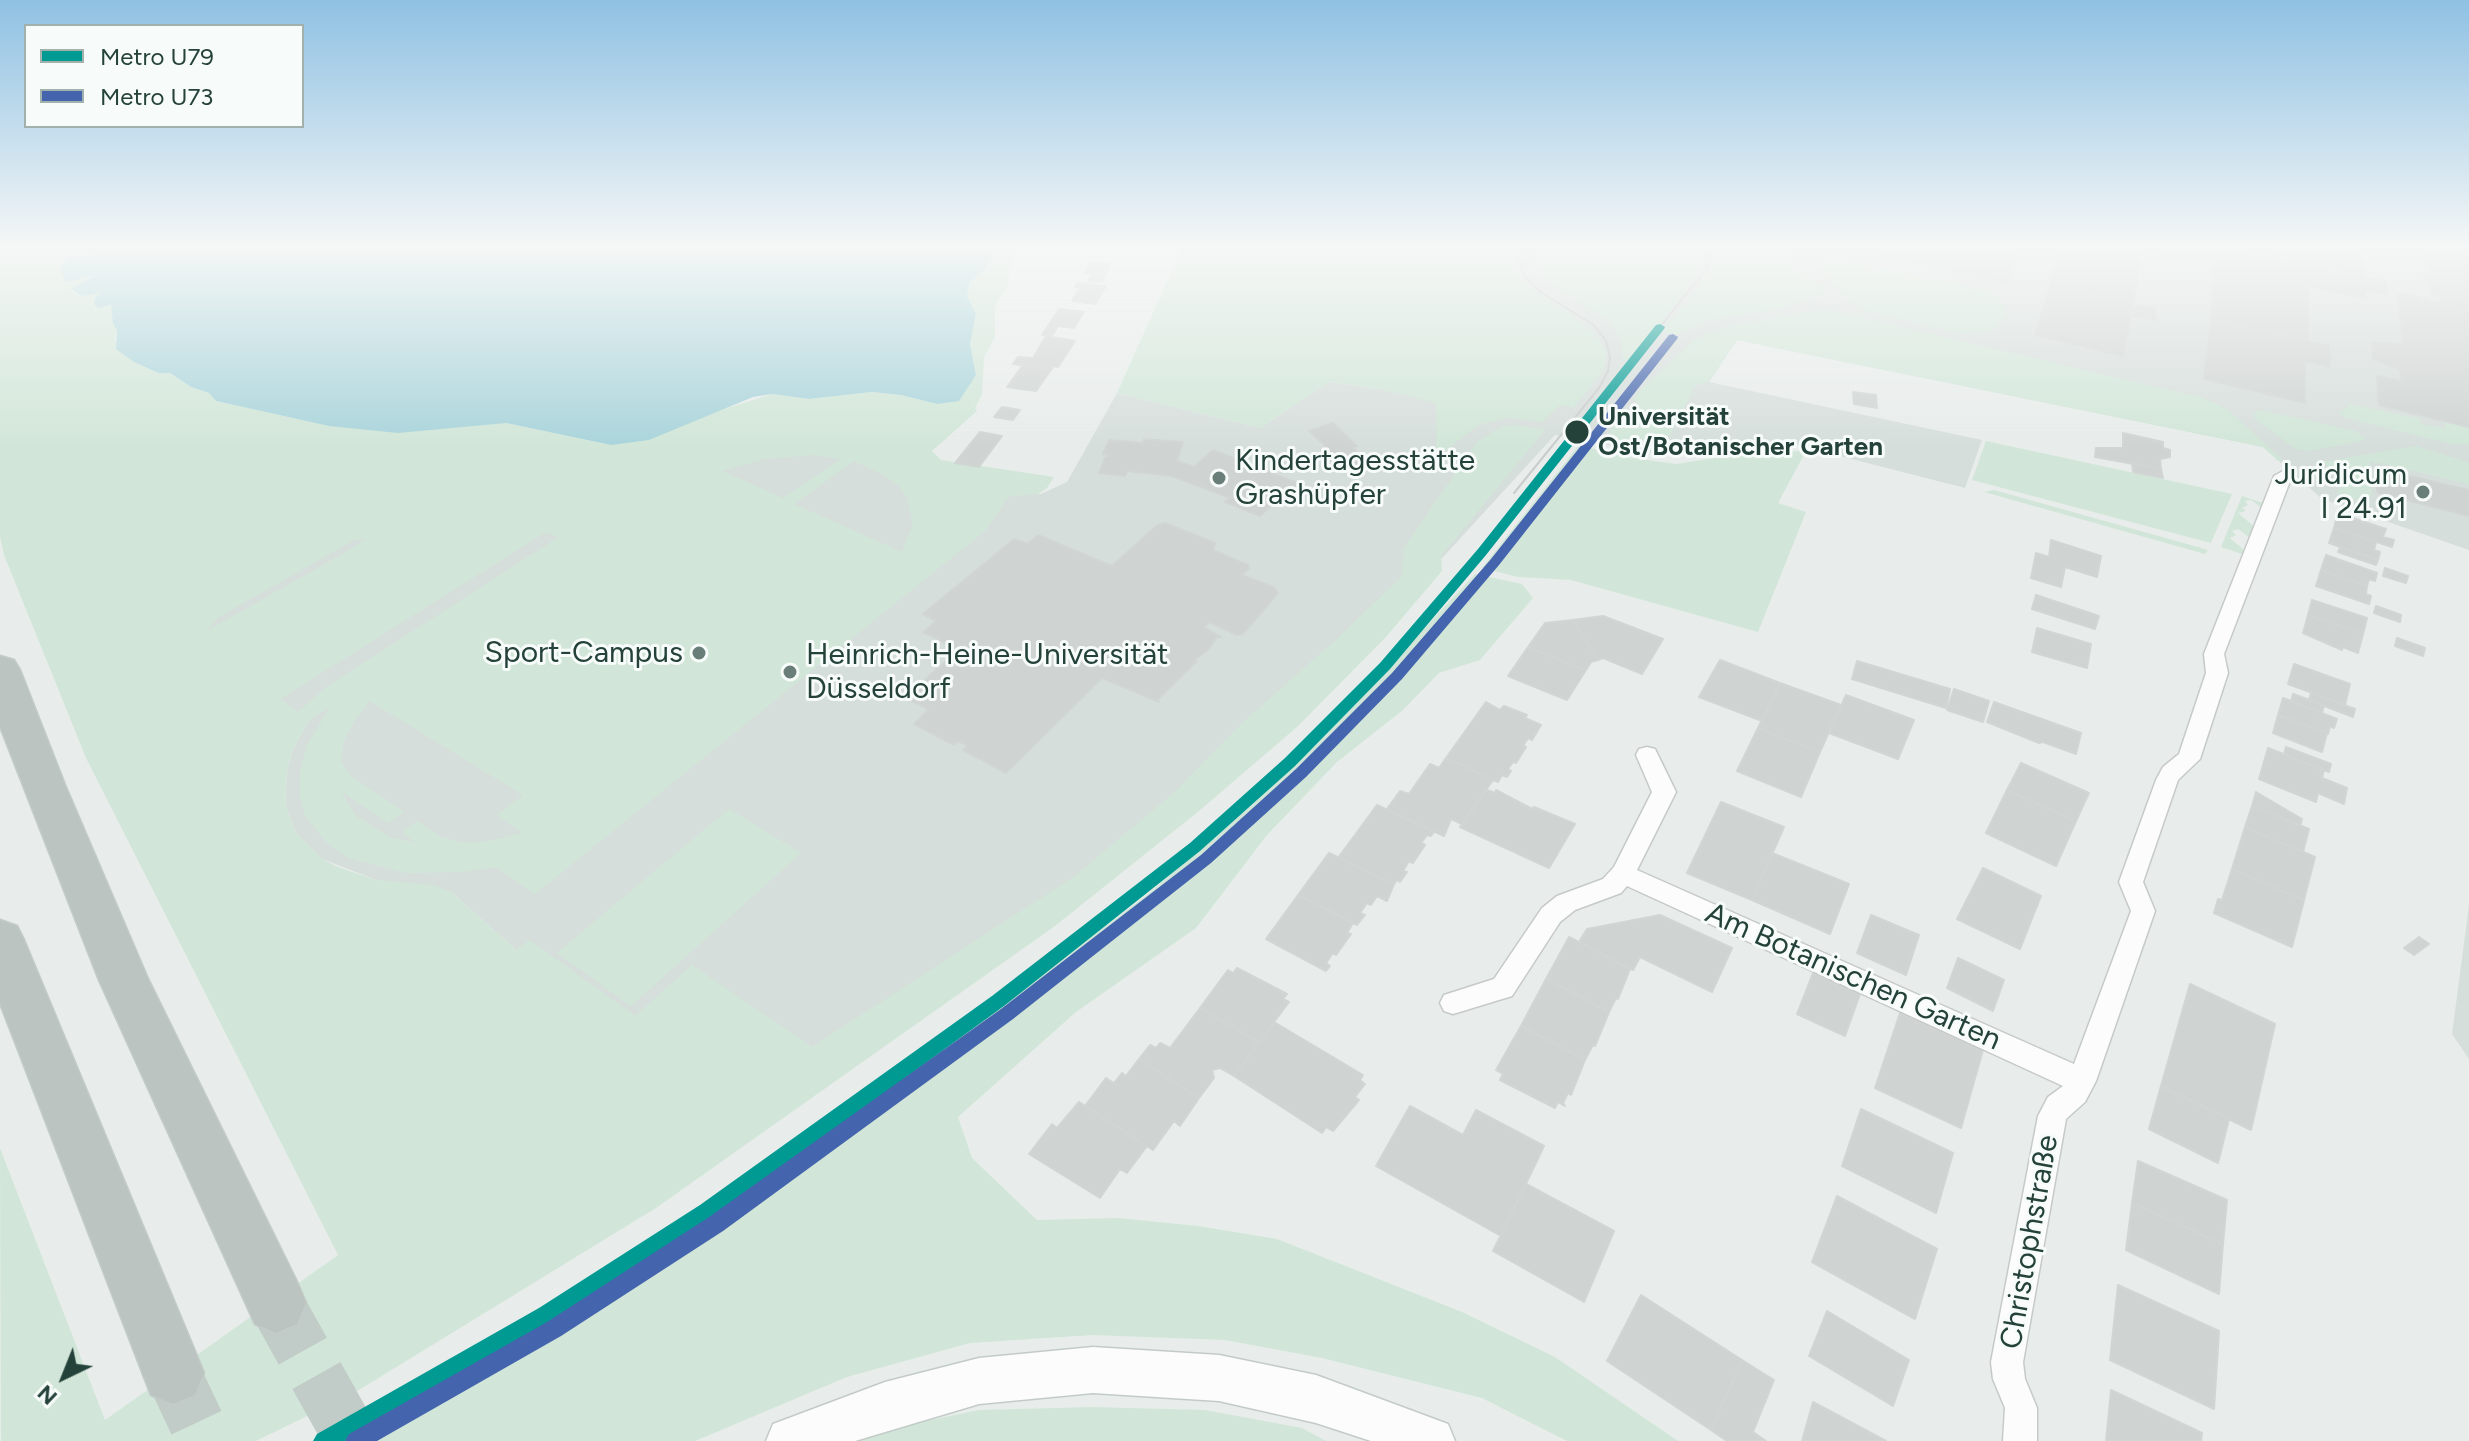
<!DOCTYPE html>
<meta charset="utf-8">
<style>
body{margin:0}
#map{position:relative;width:2469px;height:1441px;overflow:hidden;background:#e8edeb;font-family:Figtree,sans-serif}
canvas{display:block}
.legend{position:absolute;left:24px;top:24px;width:280px;height:104px;box-sizing:border-box;background:#f7fbf9;border:2px solid #a3b1ad;margin:0;padding:10px 14px;list-style:none;font-size:24px;color:#24423a}
.legend li{display:flex;align-items:center;gap:16px;height:40px}
.legend b{width:40px;border:2px solid #a3b1ad}
.north{position:absolute;left:24px;top:1337px;width:80px;height:80px;-webkit-text-stroke:6px #f7fbf9;paint-order:stroke;rotate:223deg;font-size:22px;font-weight:700;line-height:32px;text-align:center;color:#24423a}
.north::after{content:'';display:block;margin:auto;width:28px;height:36px;background:#24423a;clip-path:polygon(50% 0,100% 100%,50% 72%,0 100%)}
</style>
<div id="map">
<canvas width="2469" height="1441"></canvas>
<ul class="legend">
<li><b style="height:10px;background:#009a93"></b>Metro U79</li>
<li><b style="height:10px;background:#4465ad"></b>Metro U73</li>
</ul>
<div class="north">N</div>
</div>
<script>
const g = document.querySelector('canvas').getContext('2d');
g.lineJoin = 'round';
function fillPath(path, color) { g.fillStyle = color; g.fill(path, 'evenodd'); }
const poly = rows => new Path2D(rows.map(r => 'M' + r).join(''));
function strokePath(path, color, width, dash) { g.strokeStyle = color; g.lineWidth = width; g.lineCap = dash ? 'butt' : 'round'; g.setLineDash(dash || []); g.stroke(path); }
function write(font, color, halo, rows, align = 'center') {
  g.font = font + ' Figtree,sans-serif'; g.lineWidth = 6; g.setLineDash([]); g.textBaseline = 'middle'; g.strokeStyle = halo; g.fillStyle = color; for (const [text, x, y, turn = 0] of rows) {
    g.save(); g.translate(x, y); g.rotate((+turn || 0) * Math.PI / 180); g.textAlign = isNaN(turn) ? turn : align; if (halo) g.strokeText(text, 0, 0); g.fillText(text, 0, 0); g.restore();
  }
}
fillPath(poly([
 [1406,246,2469,246,2469,550,2322,499,2263,447,1737,340,1709,382,1982,440,1965,488,1785,442,1651,453,1555,435,1412,591,1106,860,764,1078,646,1029,516,950,450,891,376,880,322,859,296,833,285,804,287,770,293,749,309,720,192,637,253,497,748,436,1017,493,1041,494,1067,482,1117,393,1260,428,1329,382,1380,389],
 [2469,905,2469,1059,2452,1034]
]), '#d6dedb');
fillPath(poly([
 [0,246,62,246,62,249,95,253,75,255,65,282,94,276,71,290,82,296,101,293,106,305,112,306,117,331,115,341,159,373,170,373,191,387,209,393,216,401,329,426,506,423,611,445,772,394,809,399,872,392,901,395,937,404,976,375,970,344,976,314,967,295,970,282,983,271,999,246,1017,246,1007,287,995,305,995,337,984,357,982,394,975,408,977,411,932,451,941,460,1054,477,1047,488,1038,494,1011,496,1006,500,986,530,535,894,496,867,462,872,406,873,348,858,326,842,305,815,300,797,300,772,307,745,330,707,309,720,293,749,287,770,285,804,296,833,322,859,338,867,376,880,432,885,450,891,516,950,530,940,635,1016,692,965,812,1047,1075,876,1176,791,1241,724,1337,639,1402,576,1404,548,1477,442,1500,427,1516,425,1543,429,1544,431,1441,556,1442,571,1386,637,1297,727,1199,811,1055,926,656,1208,354,1393,256,1441,1,1441,0,1148,105,1420,338,1255,86,758,4,555,0,537],
 [816,455,841,459,783,498,722,471,764,459],
 [854,461,884,475,899,486,907,497,913,524,902,552,794,504],
 [546,532,559,537,326,687,298,712,280,699],
 [367,539,341,555,205,632,219,617,354,540],
 [370,701,523,795,497,815,522,833,490,841,464,843,441,837,417,821,402,832,415,843,389,837,356,816,341,791,388,823,404,812,351,776,341,762,343,743,354,721],
 [1183,246,1517,246,1513,260,1524,283,1595,333,1606,351,1606,362,1601,374,1573,408,1560,405,1542,422,1509,418,1480,424,1437,457,1436,403,1380,389,1329,382,1260,428,1117,393],
 [1541,246,1693,246,1703,262,1690,285,1629,361,1623,359,1622,343,1611,323,1544,278,1536,261],
 [1710,246,1787,246,1793,256,1795,271,1819,283,1828,293,1782,308,1710,320,1676,335,1662,332,1709,273,1714,262],
 [1825,255,1982,290,1996,296,2004,305,2005,316,1993,332,1962,334,1868,311,1848,301,1822,269,1820,262],
 [1826,309,2203,398,2228,410,2282,459,2278,461,2263,447,1737,340,1708,382,1696,385,1662,451,1604,439,1622,416,1627,417,1639,402,1633,400,1641,389,1697,338,1726,327],
 [2351,404,2420,419,2421,424,2445,429,2445,422,2469,427,2469,445,2451,444,2345,418,2339,413],
 [2260,410,2356,431,2366,440,2309,451,2296,449,2256,420,2253,414],
 [1986,441,2232,494,2211,543,1972,480],
 [1579,445,1626,457,1676,464,1747,453,1806,451,1778,503,1806,512,1758,632,1571,580,1518,577,1482,568],
 [2416,446,2469,463,2469,484,2370,461,2372,494,2366,503,2336,493,2341,487,2340,479,2323,462],
 [1994,490,2205,549,2208,551,2205,554,1984,492],
 [2242,496,2263,503,2262,508,2251,500,2245,501,2248,505,2242,508,2246,511,2238,513,2255,527,2250,538,2238,529,2232,531,2236,535,2230,538,2244,550,2242,554,2221,547],
 [1475,574,1522,584,1533,598,1480,660,1439,673,1403,710,1337,762,1267,835,1196,928,1076,1012,958,1117,972,1158,1037,1220,1118,1218,1198,1226,1277,1239,1462,1312,1555,1357,1678,1441,1567,1441,1482,1398,1322,1358,1225,1340,1093,1335,970,1343,847,1377,695,1441,349,1441,503,1354,677,1247,1147,895,1252,805,1324,737],
 [729,809,801,853,631,1006,557,953],
 [1092,1407,1205,1410,1302,1428,1326,1441,842,1441,853,1436,979,1410]
]), '#d1e6d8');
fillPath(poly([
 [62,246,999,246,983,271,970,282,967,296,976,314,970,344,976,375,959,401,937,404,901,395,872,392,809,399,772,394,753,397,649,440,611,445,506,423,398,433,329,426,216,401,209,393,191,387,170,373,159,373,134,362,116,349,117,331,113,323,111,305,98,308,94,304,95,298,101,293,82,296,71,289,94,276,65,282,60,268,68,258,95,253,64,251]
]), '#a9d4db');
const building = poly([
 [1870,246,2020,246,2008,283,1868,252,1870,246],
 [2061,246,2198,246,2196,262,2142,250,2133,304,2050,286,2061,246],
 [2198,246,2220,246,2218,250,2386,281,2387,294,2365,290,2365,298,2308,286,2308,341,2211,320,2215,258,2197,254,2198,246],
 [2271,246,2361,246,2365,276,2271,257,2271,246],
 [2469,246,2469,311,2442,305,2440,296,2432,293,2430,282,2424,279,2424,275,2429,275,2428,264,2422,261,2421,257,2428,257,2425,246,2469,246],
 [1091,262,1110,264,1102,282,1088,281,1092,274,1084,273,1091,262],
 [1077,283,1087,284,1106,286,1095,304,1072,301,1080,287,1075,287,1077,283],
 [2050,286,2133,304,2132,307,2137,308,2138,305,2155,308,2156,320,2136,317,2133,316,2136,312,2132,311,2123,356,2035,335,2050,286],
 [2406,294,2469,311,2469,427,2379,405,2377,376,2401,381,2400,369,2373,359,2372,342,2403,345,2398,295,2406,294],
 [1059,309,1084,312,1074,328,1058,326,1052,336,1042,335,1059,309],
 [2211,320,2329,346,2330,367,2305,361,2305,403,2204,379,2211,320],
 [1046,336,1075,341,1058,367,1053,366,1051,370,1013,364,1018,357,1033,358,1046,336],
 [1023,365,1051,370,1036,391,1007,387,1023,365],
 [1853,392,1876,395,1877,408,1854,404,1853,392],
 [1002,407,1020,410,1013,420,994,417,1002,407],
 [1333,423,1357,446,1352,447,1370,464,1344,473,1321,450,1328,448,1309,431,1333,423],
 [980,432,1002,436,979,467,955,463,980,432],
 [2123,433,2163,442,2163,448,2170,450,2170,457,2160,459,2161,469,2095,457,2096,448,2123,448,2123,433],
 [1144,439,1183,442,1177,461,1194,467,1213,450,1300,484,1282,502,1274,499,1271,501,1274,503,1260,516,1225,502,1230,498,1172,476,1127,471,1125,476,1099,473,1105,458,1110,455,1103,454,1109,440,1143,443,1144,439],
 [2132,463,2161,469,2163,478,2133,472,2132,463],
 [2376,468,2469,490,2469,516,2379,493,2377,491,2377,481,2379,482,2376,468],
 [2338,513,2386,529,2383,537,2394,540,2392,547,2334,528,2338,513],
 [1165,523,1215,543,1213,550,1248,565,1249,568,1242,575,1273,587,1278,593,1243,634,1237,635,1209,622,1204,627,1221,637,1217,637,1208,650,1194,660,1197,661,1158,699,1159,702,1102,678,1006,773,963,750,967,746,958,741,954,745,914,724,929,709,904,698,946,661,952,664,965,653,923,632,936,621,923,614,1014,539,1027,544,1038,535,1112,566,1156,526,1165,523],
 [2334,528,2376,542,2374,550,2380,552,2378,560,2329,543,2334,528],
 [2051,540,2101,556,2097,577,2065,567,2061,587,2031,578,2036,553,2049,557,2051,540],
 [2340,547,2378,560,2376,565,2338,552,2340,547],
 [2326,555,2377,573,2375,581,2369,579,2367,586,2321,570,2326,555],
 [2385,568,2408,576,2406,583,2383,576,2385,568],
 [2321,570,2367,586,2366,594,2371,596,2369,604,2316,586,2321,570],
 [2036,595,2099,616,2095,629,2032,609,2036,595],
 [2312,600,2367,618,2363,634,2308,615,2312,600],
 [2376,606,2401,615,2400,622,2374,613,2376,606],
 [2308,615,2363,634,2358,653,2343,647,2342,650,2303,633,2308,615],
 [1603,616,1663,639,1642,674,1603,658,1598,660,1573,620,1603,616],
 [1573,620,1598,660,1591,662,1586,670,1528,647,1545,623,1573,620],
 [2037,628,2091,644,2087,668,2032,652,2037,628],
 [2397,638,2425,648,2423,656,2395,646,2397,638],
 [1528,647,1586,670,1567,700,1508,676,1528,647],
 [1720,660,1780,683,1762,721,1699,697,1720,660],
 [1857,661,1950,689,1946,708,1852,679,1857,661],
 [2294,664,2350,684,2345,705,2288,684,2294,664],
 [1780,683,1841,705,1820,752,1758,728,1780,683],
 [1954,689,1989,701,1983,722,1947,710,1954,689],
 [2311,693,2355,709,2353,717,2309,700,2311,693],
 [2293,694,2324,705,2322,713,2291,701,2293,694],
 [1846,695,1914,720,1898,759,1829,733,1846,695],
 [2283,698,2337,719,2334,728,2330,726,2328,734,2278,715,2283,698],
 [1486,702,1500,710,1504,706,1527,715,1525,718,1541,725,1532,740,1528,738,1523,746,1526,747,1516,763,1513,762,1508,769,1511,771,1507,777,1502,775,1498,782,1446,758,1486,702],
 [1994,702,2081,733,2076,754,2043,742,2039,743,1987,722,1994,702],
 [2278,715,2327,733,2322,752,2273,733,2278,715],
 [1758,728,1820,752,1801,797,1737,771,1758,728],
 [2286,747,2331,764,2329,772,2284,754,2286,747],
 [2268,748,2324,770,2322,778,2347,788,2344,804,2318,793,2316,802,2259,779,2268,748],
 [1446,758,1493,780,1462,824,1451,819,1444,836,1387,809,1400,791,1409,794,1430,764,1439,768,1446,758],
 [2021,763,2089,793,2076,821,2007,790,2021,763],
 [1487,790,1495,793,1496,790,1532,809,1534,807,1575,824,1549,868,1460,827,1487,790],
 [2007,790,2076,821,2056,866,1986,833,2007,790],
 [2256,792,2302,819,2300,826,2252,806,2256,792],
 [1721,802,1784,827,1752,900,1687,873,1721,802],
 [1377,805,1434,832,1431,836,1427,835,1421,843,1425,845,1413,863,1409,861,1403,871,1407,872,1400,882,1397,880,1394,884,1338,858,1377,805],
 [2252,806,2309,829,2303,852,2245,827,2252,806],
 [2245,827,2315,857,2304,900,2232,869,2245,827],
 [1329,853,1394,884,1387,901,1377,896,1371,905,1367,903,1360,913,1365,915,1357,925,1298,895,1329,853],
 [1772,853,1849,884,1830,934,1752,900,1772,853],
 [1983,868,2041,896,2020,949,1957,919,1983,868],
 [2232,869,2304,900,2292,947,2214,913,2218,899,2222,900,2232,869],
 [1298,895,1353,923,1347,933,1351,934,1336,955,1333,953,1326,963,1330,966,1326,971,1266,939,1298,895],
 [1660,915,1732,948,1712,992,1640,957,1633,970,1579,942,1587,929,1660,915],
 [1871,915,1919,935,1906,975,1857,953,1871,915],
 [1569,937,1630,969,1618,999,1616,998,1609,1012,1546,979,1569,937],
 [2419,937,2429,944,2414,955,2404,948,2419,937],
 [1958,958,2004,980,1993,1011,1947,988,1958,958],
 [1237,968,1287,994,1283,999,1289,1002,1259,1042,1200,1008,1228,970,1233,973,1237,968],
 [1813,973,1860,994,1845,1036,1797,1014,1813,973],
 [1546,979,1609,1012,1595,1046,1593,1045,1585,1060,1521,1026,1546,979],
 [2190,984,2275,1024,2251,1130,2161,1086,2190,984],
 [1200,1008,1259,1042,1234,1076,1220,1068,1212,1070,1214,1078,1199,1098,1139,1059,1150,1045,1156,1048,1160,1043,1170,1048,1200,1008],
 [1900,1013,1983,1050,1961,1128,1875,1088,1900,1013],
 [1274,1022,1363,1075,1360,1080,1365,1084,1355,1097,1359,1100,1333,1131,1326,1127,1322,1133,1234,1076,1274,1022],
 [1521,1026,1585,1060,1571,1095,1568,1093,1563,1103,1565,1106,1558,1102,1555,1108,1500,1080,1503,1074,1496,1070,1521,1026],
 [1139,1059,1199,1098,1180,1126,1174,1121,1153,1150,1085,1106,1106,1078,1114,1083,1122,1073,1126,1076,1139,1059],
 [2161,1086,2229,1119,2218,1163,2149,1129,2161,1086],
 [1079,1102,1147,1146,1127,1173,1120,1169,1100,1198,1029,1154,1052,1124,1057,1128,1079,1102],
 [1410,1106,1463,1135,1476,1110,1544,1146,1501,1236,1376,1166,1410,1106],
 [1861,1109,1953,1153,1936,1213,1842,1166,1861,1109],
 [2138,1161,2227,1200,2223,1244,2132,1203,2138,1161],
 [1526,1184,1614,1231,1584,1302,1493,1251,1526,1184],
 [1837,1196,1937,1249,1915,1319,1812,1262,1837,1196],
 [2132,1203,2223,1244,2219,1294,2126,1250,2132,1203],
 [2118,1285,2219,1331,2214,1409,2110,1360,2118,1285],
 [1641,1295,1742,1360,1711,1430,1607,1361,1641,1295],
 [1827,1311,1909,1360,1893,1406,1809,1356,1827,1311],
 [1742,1360,1774,1380,1753,1432,1766,1441,1727,1441,1711,1430,1742,1360],
 [2111,1390,2202,1433,2201,1441,2106,1441,2111,1390],
 [1813,1402,1886,1441,1802,1441,1813,1402]
]);
fillPath(building, '#cfd4d2');
strokePath(building, '#d1d6d4', 2);
strokePath(poly([
 [276,1303,353,1441],
 [173,1373,205,1441]
]), '#c1cbc8', 55, [55, 28]);
const street = poly([
 [2283,471,2292,476,2224,654,2228,673,2200,759,2178,780,2143,882,2155,911,2096,1081,2085,1102,2066,1119,2023,1362,2025,1379,2037,1408,2037,1441,2003,1441,2005,1408,1993,1379,1991,1362,2038,1116,2048,1097,2063,1086,1627,886,1621,893,1575,910,1560,922,1512,996,1453,1014,1444,1011,1440,1003,1444,995,1494,979,1542,908,1557,896,1603,879,1614,867,1652,792,1636,755,1639,749,1647,747,1655,749,1676,792,1637,870,2074,1064,2131,911,2119,882,2156,780,2163,767,2179,754,2206,673,2204,654,2274,476,2283,471]
]);
const secondary = poly([
 [1093,1347,1219,1355,1316,1375,1448,1424,1455,1441,1371,1441,1316,1423,1219,1401,1093,1393,979,1404,855,1441,766,1441,773,1424,885,1382,979,1358,1093,1347]
]);
const highway = poly([
 [0,656,14,660,20,670,65,785,148,979,297,1282,306,1303,297,1324,276,1333,255,1324,99,980,0,726,0,656],
 [0,920,17,926,24,940,204,1373,195,1395,173,1404,151,1395,0,1003,0,920]
]);
strokePath(street, '#c5cac8', 3);
strokePath(secondary, '#c3cbc8', 3);
strokePath(highway, '#c3ccc9', 3);
fillPath(street, '#fcfcfc');
fillPath(secondary, '#fcfcfc');
fillPath(highway, '#bcc4c2');
strokePath(poly([
 [1660,327,1708,267,1711,257,1707,246],
 [1514,493,1599,388,1608,371,1610,357,1606,341,1594,325,1542,293,1525,277,1519,260,1522,246]
]), '#c9cdcc', 2);
fillPath(poly([
 [1660,324,1665,327,1664,329,1486,555,1390,669,1295,766,1200,851,1004,1006,714,1217,553,1322,345,1441,313,1441,317,1434,539,1308,700,1205,992,996,1190,843,1285,758,1380,663,1478,549,1656,325,1660,324]
]), '#009a93');
fillPath(poly([
 [1673,334,1678,337,1677,339,1499,565,1402,679,1306,777,1211,863,1013,1019,723,1231,561,1336,377,1441,345,1441,349,1434,547,1322,709,1217,1001,1009,1201,855,1296,769,1392,673,1491,559,1669,335,1673,334]
]), '#4465ad');
const sky = g.createLinearGradient(0, 0, 0, 448);
sky.addColorStop(0, '#8fc1e3');
sky.addColorStop(0.55, '#f5f7f6');
sky.addColorStop(1, '#f5f7f600');
g.fillStyle = sky;
g.fillRect(0, 0, 2469, 448);
for (const [x, y, r, color] of [
 [1577,432,13,"#24423a"],
 [1219,478,8,"#697e78"],
 [2423,492,8,"#697e78"],
 [699,653,8,"#697e78"],
 [790,672,8,"#697e78"]
]) { const dot = new Path2D(); dot.arc(x, y, r, 0, 2 * Math.PI); g.fillStyle = color; g.fill(dot); strokePath(dot, '#f7fbf9', 3); }
write('bold 26px', '#24423a', '#f7fbf9', [
 ["Universität",1598,417],
 ["Ost/Botanischer Garten",1598,447]
], 'left');
write('30px', '#24423a', '#f7fbf9', [
 ["Kindertagesstätte",1235,461],
 ["Grashüpfer",1235,495],
 ["Juridicum",2407,475,"right"],
 ["I 24.91",2407,509,"right"],
 ["Sport-Campus",683,653,"right"],
 ["Heinrich-Heine-Universität",806,655],
 ["Düsseldorf",806,689]
], 'left');
write('30px', '#24423a', '#f7fbf9', [
 ["Am Botanischen Garten",1853,977,24],
 ["Christophstraße",2030,1242,-80]
]);
</script>
